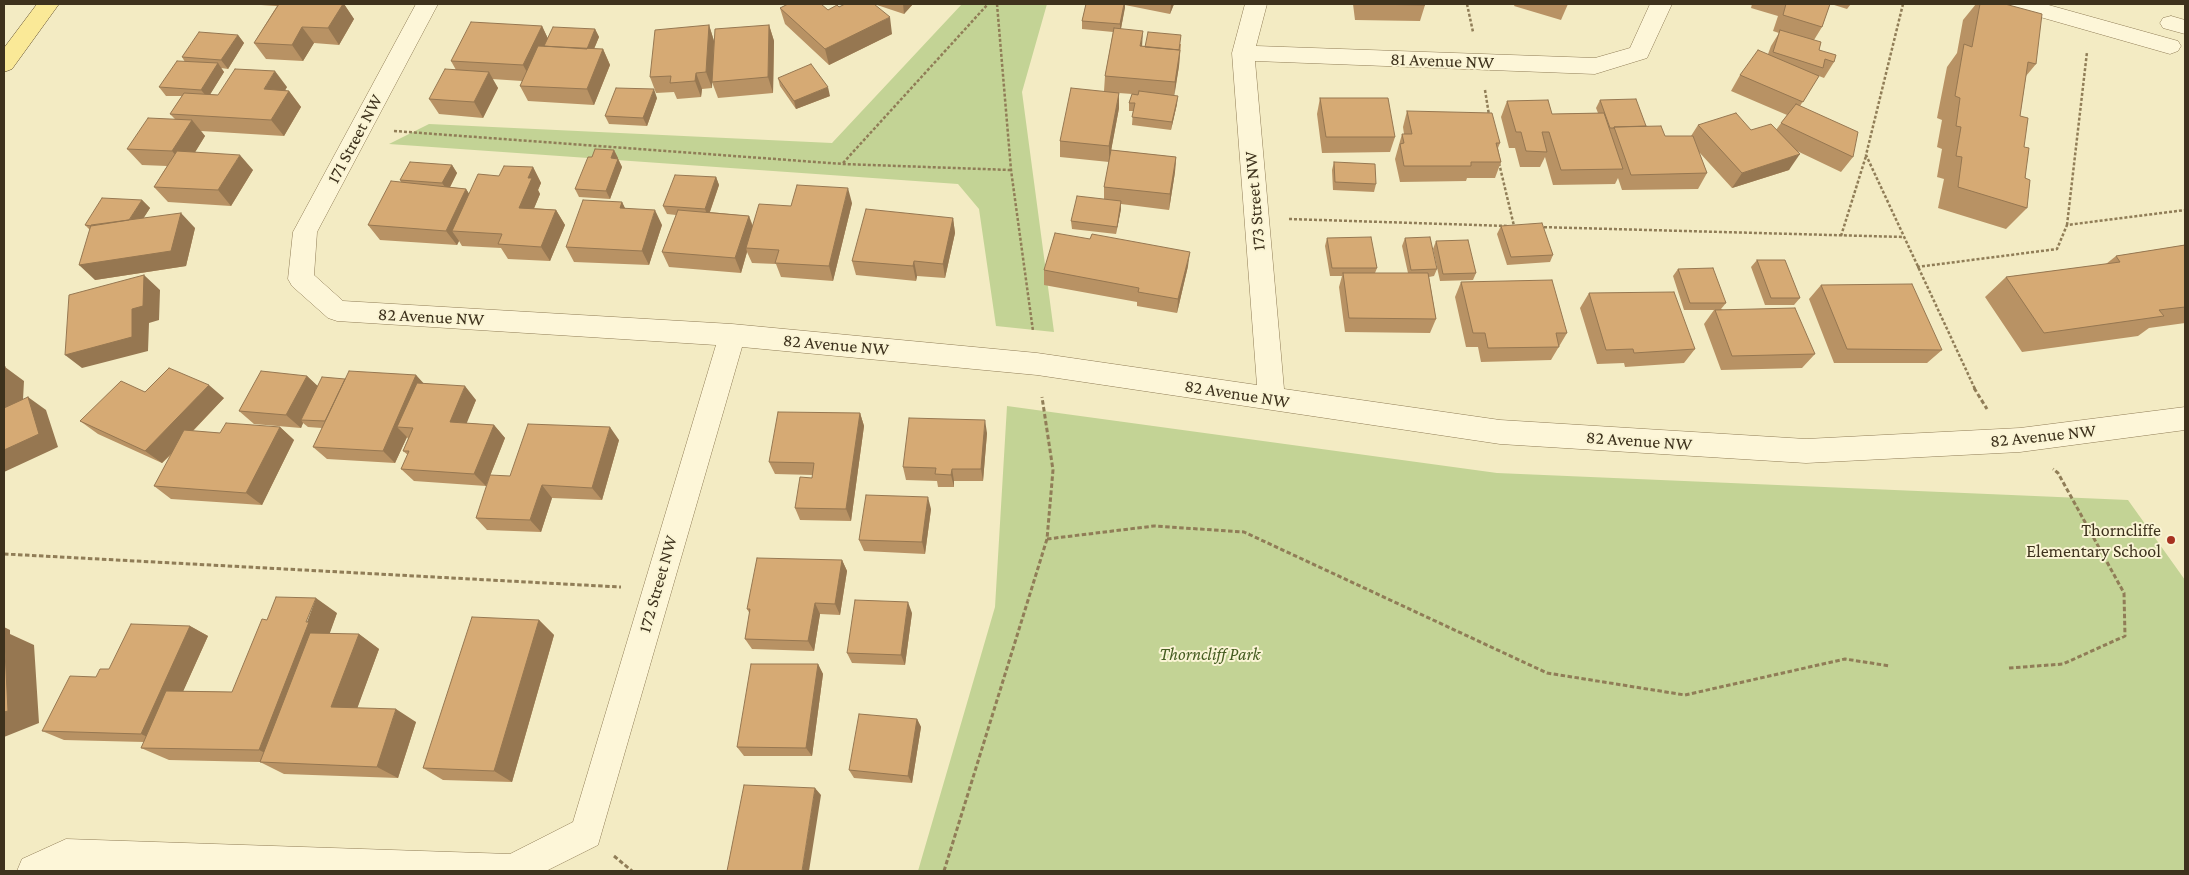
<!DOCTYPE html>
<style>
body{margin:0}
#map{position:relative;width:2189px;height:875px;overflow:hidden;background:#f3ebc3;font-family:"Crimson Pro",serif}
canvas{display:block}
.frame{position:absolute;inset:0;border:5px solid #3e321d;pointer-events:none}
</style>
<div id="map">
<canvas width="2189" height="875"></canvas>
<div class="frame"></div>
</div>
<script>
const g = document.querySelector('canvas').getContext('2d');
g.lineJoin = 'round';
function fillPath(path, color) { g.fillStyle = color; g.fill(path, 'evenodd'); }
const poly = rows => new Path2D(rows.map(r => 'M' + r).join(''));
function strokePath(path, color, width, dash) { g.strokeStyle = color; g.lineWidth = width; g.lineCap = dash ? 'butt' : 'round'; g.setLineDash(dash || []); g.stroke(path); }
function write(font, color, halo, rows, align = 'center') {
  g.font = font + ' "Crimson Pro",serif'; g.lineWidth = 4; g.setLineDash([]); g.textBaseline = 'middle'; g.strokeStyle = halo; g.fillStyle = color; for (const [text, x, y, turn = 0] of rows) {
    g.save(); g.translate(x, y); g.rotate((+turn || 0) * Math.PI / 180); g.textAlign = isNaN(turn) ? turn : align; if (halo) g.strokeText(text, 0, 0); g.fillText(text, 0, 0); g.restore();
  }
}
fillPath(poly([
 [962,4,1047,4,1022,92,1054,332,996,326,979,209,958,184,389,144,429,124,832,143],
 [1007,406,1497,473,2128,500,2185,580,2185,871,918,871,995,607]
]), '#c3d395');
const minor = poly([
 [416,4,438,4,317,232,314,275,343,301,732,324,1037,353,1257,385,1232,53,1245,4,1267,4,1256,46,1595,58,1630,48,1650,4,1672,4,1647,58,1595,74,1255,61,1284,389,1500,420,1806,439,2020,428,2185,407,2185,430,2020,452,1806,463,1500,444,1037,375,742,347,598,845,546,871,17,871,22,859,66,839,510,854,573,822,716,345,337,321,328,318,292,286,288,279,293,232,416,4],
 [2009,4,2045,4,2178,41,2181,46,2178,51,2170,54,2012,9,2009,4],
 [2171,16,2185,20,2185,34,2163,28,2160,23,2163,18,2171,16]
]);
const major = poly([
 [37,4,59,4,12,69,4,72,4,48,37,4]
]);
strokePath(minor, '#907d57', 1);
strokePath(major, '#5d4a2c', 1);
strokePath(poly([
 [997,4,1011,170,1033,331],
 [1467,4,1473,32],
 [1903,4,1866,155,1975,389],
 [1485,90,1489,115],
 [394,131,843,164,1011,170],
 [843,163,988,4],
 [1499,163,1514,226],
 [1289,219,1508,226],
 [2067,225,2087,52],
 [1539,227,1904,237],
 [1841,236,1866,156],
 [1917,267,2057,249,2067,225,2185,210]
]), '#907d57', 2.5, [3, 2]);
strokePath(poly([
 [1974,388,1987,409],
 [1047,539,1154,526,1244,532,1547,673,1685,695,1845,659,1890,666],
 [4,554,621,587],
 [2009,668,2063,664,2125,636,2124,593,2058,473,2053,469],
 [614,856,632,871],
 [944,871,1047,539,1053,470,1042,397]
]), '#907d57', 3, [4.5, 2.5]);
fillPath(minor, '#fdf6d8');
fillPath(major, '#fae997');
fillPath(poly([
 [260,4,344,4,354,19,339,45,314,43,303,61,266,59,254,43,277,6,261,5],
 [845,4,913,4,904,14,874,4,892,34,829,65,785,24,780,8,828,10,839,7],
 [1086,4,1174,4,1170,14,1125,5,1121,29,1142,46,1181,44,1179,66,1174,95,1177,104,1171,130,1132,125,1133,111,1129,111,1129,103,1132,94,1119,93,1119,108,1111,150,1176,157,1175,172,1169,210,1121,204,1121,209,1116,234,1072,229,1071,221,1104,199,1104,187,1109,162,1060,157,1060,141,1104,91,1105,76,1113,32,1082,29,1082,21],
 [1353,4,1424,4,1425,5,1420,21,1355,20],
 [1515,4,1568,4,1561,20,1514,6],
 [1752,4,1830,4,1822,27,1814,40,1819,50,1834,62,1824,78,1819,76,1800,106,1853,157,1841,172,1797,151,1789,170,1732,188,1699,152,1707,173,1698,189,1622,190,1618,178,1615,184,1553,185,1545,157,1540,167,1520,167,1515,148,1509,148,1501,117,1507,101,1552,114,1598,113,1596,108,1600,100,1665,136,1691,136,1698,125,1751,130,1776,130,1787,115,1731,91,1740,75,1768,54,1771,46,1779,33,1773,31,1778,16,1751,8],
 [1831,4,1851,4,1847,9],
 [1976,4,2005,4,2036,64,2026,76,2020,116,2024,147,2027,208,2006,229,1938,208,1944,179,1937,177,1942,149,1937,147,1942,120,1937,118,1947,67,1957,53,1963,20],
 [709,25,714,41,769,25,774,41,773,93,718,98,712,82,712,88,702,89,701,97,677,99,674,92,656,93,650,77],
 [542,26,548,39,595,29,599,37,594,49,603,49,610,65,594,105,528,101,520,86,522,81,492,79,498,88,483,118,439,114,429,99,456,70,451,61],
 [238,35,244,43,228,69,221,68,224,72,210,94,218,95,287,87,285,90,289,91,301,107,284,136,201,131,205,136,195,152,253,170,231,206,168,202,154,187,167,166,142,165,127,149,175,119,170,114,182,96,166,96,159,87,185,62,182,57],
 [778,78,830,96,796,109,780,86],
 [657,98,647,126,609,124,605,116],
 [1320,98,1395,137,1390,152,1322,153,1317,114],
 [1407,111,1500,143,1498,148,1501,162,1495,178,1467,178,1466,181,1400,182,1395,159,1402,134,1404,134,1403,127],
 [614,150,622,167,610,199,579,197,575,189,592,157],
 [1334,162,1376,184,1374,192,1333,190,1332,170],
 [452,165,457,173,450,187,466,189,469,194,499,176,533,167,541,183,538,190,540,194,534,208,556,210,565,225,550,261,508,259,501,248,462,246,459,241,457,245,380,240,368,225,401,182,400,180],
 [716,177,719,185,710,212,749,216,753,226,791,206,852,203,833,281,781,277,776,264,752,263,747,252,741,273,669,267,662,252,676,215,667,214,663,206],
 [142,200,150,208,143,218,195,228,186,266,95,280,90,230,85,225],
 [622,202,625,208,662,225,649,265,574,262,566,247],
 [953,218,955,233,945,278,917,276,916,281,856,275,852,261],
 [1501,226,1553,255,1550,262,1507,265,1497,234],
 [1327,238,1377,268,1375,273,1408,273,1402,246,1405,238,1437,269,1434,276,1429,277,1436,319,1430,333,1345,332,1339,287,1342,276,1330,276,1325,246],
 [1090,239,1188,266,1177,313,1137,306,1137,302,1044,285,1044,270],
 [1436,241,1476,273,1473,280,1440,281,1433,249],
 [2185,245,2185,323,2149,328,2138,336,2022,352,1985,297,2006,277,2106,264,2116,256],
 [1757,260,1800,298,1794,305,1765,305,1751,267],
 [1678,269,1726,303,1721,309,1815,354,1802,368,1721,370,1704,324,1714,310,1684,310,1673,276],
 [1461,282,1567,333,1551,360,1481,362,1478,347,1466,347,1455,297],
 [1821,285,1942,350,1927,363,1834,363,1809,299],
 [1589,293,1695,349,1684,363,1625,367,1624,363,1597,364,1580,308],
 [416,375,423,384,476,400,466,423,494,425,505,438,486,486,414,481,401,469,408,455,403,451,408,439,407,437,395,463,327,459,313,447,322,428,308,427,303,423,301,428,254,424,239,411,307,376,317,386,345,379],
 [145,392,224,398,193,431,220,433,280,427,294,440,262,505,171,499,154,486,172,454,162,463,98,434,80,421],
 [860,413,864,426,851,521,800,520,795,508,812,478,813,475,775,474,769,462],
 [987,433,983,481,954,481,954,487,938,487,937,481,906,480,903,467],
 [619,440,602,500,552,498,541,532,487,530,476,518,510,476],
 [931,509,925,554,864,551,859,540],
 [842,560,847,571,840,615,820,614,814,651,752,649,745,639,750,614,747,609],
 [337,613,329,634,359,634,379,649,357,708,416,722,398,778,284,774,260,762,169,760,141,748,144,742,64,740,42,731,96,677,190,626,208,636,183,691,232,692],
 [912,613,905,665,852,663,847,653],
 [539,620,554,635,512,782,443,780,423,768],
 [818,664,823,674,812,756,744,756,737,747],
 [917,719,921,727,912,783,854,778,849,770]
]), '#b89264');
fillPath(poly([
 [343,4,344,4,354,19,339,45,328,28],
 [903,4,913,4,904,14],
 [1124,4,1125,4,1125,8,1120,33,1120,24],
 [1171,4,1174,4,1170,14],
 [890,17,892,34,829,65,825,49],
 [709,25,714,41,712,88,706,72],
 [769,25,774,41,773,93,768,77],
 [542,26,550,43,532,81,523,65],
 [302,27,314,43,303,61,292,45],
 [595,29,599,37,588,63,584,54],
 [1143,31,1142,47,1140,46],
 [238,35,244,43,228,69,221,60],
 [603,49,610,65,594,105,587,89],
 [1180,50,1179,66,1174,98,1175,82],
 [218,63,224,72,208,98,201,90],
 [275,71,287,87,277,105,264,89],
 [489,72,498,88,483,118,474,102],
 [696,73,702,89,701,97,695,81],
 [828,87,830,96,796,109,794,101],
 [654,89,657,98,647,126,643,118],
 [289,91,301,107,284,136,271,120],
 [1119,93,1119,108,1109,162,1109,146],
 [1178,96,1177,104,1171,130,1172,122],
 [192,120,205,136,186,167,172,151],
 [614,150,618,158,615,166,611,158],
 [1800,154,1789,170,1732,188,1742,173],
 [240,155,253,170,231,206,218,190],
 [1176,157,1175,172,1169,210,1170,194],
 [618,159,622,167,610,199,606,191],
 [452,165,457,173,448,191,442,183],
 [533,167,541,183,538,190,540,194,528,223,519,208,528,178],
 [716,177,719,185,708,217,705,209],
 [848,188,852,203,833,281,829,266],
 [466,189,476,204,452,231,459,241,457,245,446,231],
 [142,200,150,208,133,235,125,227],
 [1121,201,1121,209,1116,234,1117,227],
 [622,202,629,217,620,208],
 [556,210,565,225,550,261,541,247],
 [655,210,662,225,649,265,642,251],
 [181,213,195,228,186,266,95,280,79,265],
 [749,216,754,231,746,248,747,252,741,273,735,258],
 [953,218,955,233,945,278,943,264],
 [1190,252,1188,266,1177,313,1178,299],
 [914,261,917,276,916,281,913,266],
 [144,275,160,290,159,320,149,323,148,351,82,368,65,355,132,309],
 [5,367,24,381,22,418,4,423,4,384],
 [416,375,428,388,397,427,407,437,395,463,383,451],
 [307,376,321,389,301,420,303,423,301,428,286,415],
 [209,385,224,398,162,463,145,451],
 [465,386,476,400,462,435,450,422],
 [28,397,46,410,58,447,4,472,4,450],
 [860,413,864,426,851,521,846,509],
 [985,420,987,433,983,481,981,469],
 [494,425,505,438,486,486,474,474],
 [280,427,294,440,262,505,246,493],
 [610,427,619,440,602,500,592,488],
 [952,469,954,481,954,487,951,475],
 [542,485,552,498,541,532,530,520],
 [928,497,931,509,925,554,922,542],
 [842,560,847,571,840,615,835,604],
 [316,598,337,613,284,762,259,750],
 [908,602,912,613,905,665,901,655],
 [815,603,820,614,814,651,808,641],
 [539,620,554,635,512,782,494,771],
 [190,626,208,636,160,743,141,734],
 [4,627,10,630,10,634,34,645,39,723,4,737],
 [359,634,379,649,353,720,331,707],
 [818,664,823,674,812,756,806,748],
 [396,709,416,722,398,778,377,767],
 [917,719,921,727,912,783,908,776],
 [815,788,821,795,809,871,802,871]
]), '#967751');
const building = poly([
 [279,4,343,4,328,28,302,27,292,45,254,43,279,4],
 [788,4,821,4,828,10,837,5,839,7,845,4,874,4,890,17,825,49,780,8,788,4],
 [1086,4,1124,4,1120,24,1082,21,1086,4],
 [1366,4,1424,4,1425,5,1366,4],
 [1786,4,1830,4,1822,27,1783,15,1786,4],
 [1980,4,2005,4,2042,14,2036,64,2028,62,2020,116,2028,118,2024,147,2029,148,2025,178,2030,180,2027,208,1958,187,1962,157,1956,156,1961,127,1956,126,1960,98,1955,96,1964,44,1972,47,1980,4],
 [471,22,542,26,523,65,451,61,471,22],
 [709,25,706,72,696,73,695,81,670,83,671,76,650,77,655,30,709,25],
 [769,25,768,77,712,82,715,29,769,25],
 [553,27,595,29,587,49,544,46,553,27],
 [1114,28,1143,31,1140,46,1180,50,1175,82,1105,76,1114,28],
 [1780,30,1821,42,1819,50,1836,55,1834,62,1825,59,1823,68,1773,52,1780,30],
 [199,32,238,35,221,60,182,57,199,32],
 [1148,32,1181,35,1179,50,1145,47,1148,32],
 [538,46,603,49,587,89,520,86,538,46],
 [1758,50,1819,76,1803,102,1740,75,1758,50],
 [177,61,218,63,201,90,159,87,177,61],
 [811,64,828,87,794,101,778,78,811,64],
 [235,69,275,71,264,89,289,91,271,120,170,114,184,93,218,95,235,69],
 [445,69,489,72,474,102,429,99,445,69],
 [616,88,654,89,643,118,605,116,616,88],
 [1071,88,1119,93,1109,146,1060,141,1071,88],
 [1139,91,1178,96,1172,122,1132,117,1135,103,1129,103,1132,94,1138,95,1139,91],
 [1320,98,1388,98,1395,137,1326,137,1320,98],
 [1636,99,1646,126,1614,127,1614,128,1610,128,1600,100,1636,99],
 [1548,100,1552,114,1604,113,1623,169,1561,170,1549,132,1542,132,1547,152,1526,151,1521,132,1516,132,1507,101,1548,100],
 [1796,104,1858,132,1853,157,1781,123,1796,104],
 [1407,111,1492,113,1500,143,1496,143,1501,162,1471,162,1471,166,1404,166,1400,144,1404,143,1402,134,1412,134,1407,111],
 [1736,113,1751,130,1771,124,1800,154,1742,173,1698,125,1736,113],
 [148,118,192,120,172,151,127,149,148,118],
 [1661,126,1665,136,1693,136,1707,173,1631,175,1614,127,1661,126],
 [595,149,614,150,611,158,618,159,606,191,575,189,588,157,592,157,595,149],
 [1111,150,1176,157,1170,194,1104,187,1111,150],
 [177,151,240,155,218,190,154,187,177,151],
 [410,162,452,165,442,183,400,180,410,162],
 [1334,162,1375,164,1376,184,1335,182,1334,162],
 [504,166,533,167,528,178,532,178,519,208,556,210,541,247,498,244,502,234,452,231,478,174,499,176,504,166],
 [675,175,716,177,705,209,663,206,675,175],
 [391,181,466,189,446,231,368,225,391,181],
 [797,185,848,188,829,266,775,263,779,250,746,248,759,204,791,206,797,185],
 [1077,196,1121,201,1117,227,1071,221,1077,196],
 [102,198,142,200,129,220,91,226,85,225,102,198],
 [583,200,622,202,620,208,655,210,642,251,566,247,583,200],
 [866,209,953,218,943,264,914,261,913,266,852,261,866,209],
 [678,210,749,216,735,258,662,252,678,210],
 [181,213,171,251,79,265,91,225,181,213],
 [1542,223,1553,255,1511,257,1501,226,1542,223],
 [1055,233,1090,239,1092,234,1190,252,1178,299,1138,292,1139,288,1044,270,1055,233],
 [1371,237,1377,268,1332,268,1327,238,1371,237],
 [1430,237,1437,269,1411,270,1405,238,1430,237],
 [1468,240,1476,273,1443,274,1436,241,1468,240],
 [2185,245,2185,307,2159,310,2164,316,2044,333,2006,277,2120,262,2116,256,2185,245],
 [1757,260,1785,260,1800,298,1771,298,1757,260],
 [1713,268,1726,303,1690,303,1678,269,1713,268],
 [1343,273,1428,273,1436,319,1349,318,1343,273],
 [144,275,143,306,132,309,132,337,65,355,69,295,144,275],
 [1552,280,1567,333,1556,333,1559,347,1488,348,1485,333,1473,333,1461,282,1552,280],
 [1912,284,1942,350,1847,349,1821,285,1912,284],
 [1674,292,1695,349,1634,353,1633,349,1606,350,1589,293,1674,292],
 [1795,308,1815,354,1732,356,1715,310,1795,308],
 [5,367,4,384,4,368,5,367],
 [169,368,209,385,145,451,80,421,121,381,145,392,169,368],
 [261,371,307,376,286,415,239,411,261,371],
 [349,371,416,375,383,451,313,447,349,371],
 [322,377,345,379,325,421,301,420,322,377],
 [417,383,465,386,450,422,494,425,474,474,401,469,409,451,403,451,413,428,397,427,417,383],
 [28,397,39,434,4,450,4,408,28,397],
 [778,412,860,413,846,509,795,508,800,477,812,478,814,463,769,462,778,412],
 [909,418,985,420,981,469,952,469,951,475,935,474,936,468,903,467,909,418],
 [226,423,280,427,246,493,154,486,184,430,220,433,226,423],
 [528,424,610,427,592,488,542,485,530,520,476,518,490,475,510,476,528,424],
 [866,495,928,497,922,542,859,540,866,495],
 [757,558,842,560,835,604,815,603,808,641,745,639,750,609,747,609,757,558],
 [276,597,316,598,306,622,309,622,259,750,141,748,166,691,232,692,262,619,267,620,276,597],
 [855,600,908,602,901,655,847,653,855,600],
 [472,617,539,620,494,771,423,768,472,617],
 [131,624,190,626,141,734,42,731,70,676,96,677,100,669,109,669,131,624],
 [4,631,8,711,4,712,4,631],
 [310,633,359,634,331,707,396,709,377,767,260,762,310,633],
 [751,664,818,664,806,748,737,747,751,664],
 [859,714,917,719,908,776,849,770,859,714],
 [744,785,815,788,802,871,727,871,744,785]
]);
fillPath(building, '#d6aa74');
strokePath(building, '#967751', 1);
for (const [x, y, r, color] of [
 [2171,540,5,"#a73120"]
]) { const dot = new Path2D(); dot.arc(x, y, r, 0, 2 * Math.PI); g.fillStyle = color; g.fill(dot); strokePath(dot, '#faf4d4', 2); }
write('18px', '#3e321d', '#faf4d4', [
 ["81 Avenue NW",1442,61,2],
 ["171 Street NW",355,139,-62],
 ["173 Street NW",1255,201,-95],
 ["82 Avenue NW",431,317,3],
 ["82 Avenue NW",836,345,5],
 ["82 Avenue NW",1237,394,9],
 ["82 Avenue NW",2043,436,-6],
 ["82 Avenue NW",1639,441,4],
 ["172 Street NW",658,584,-74]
]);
write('18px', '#3e321d', '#faf4d4', [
 ["Thorncliffe",2161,530],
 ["Elementary School",2161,551]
], 'right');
write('italic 18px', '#465d21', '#faf4d4', [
 ["Thorncliff Park",1210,654]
]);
</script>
